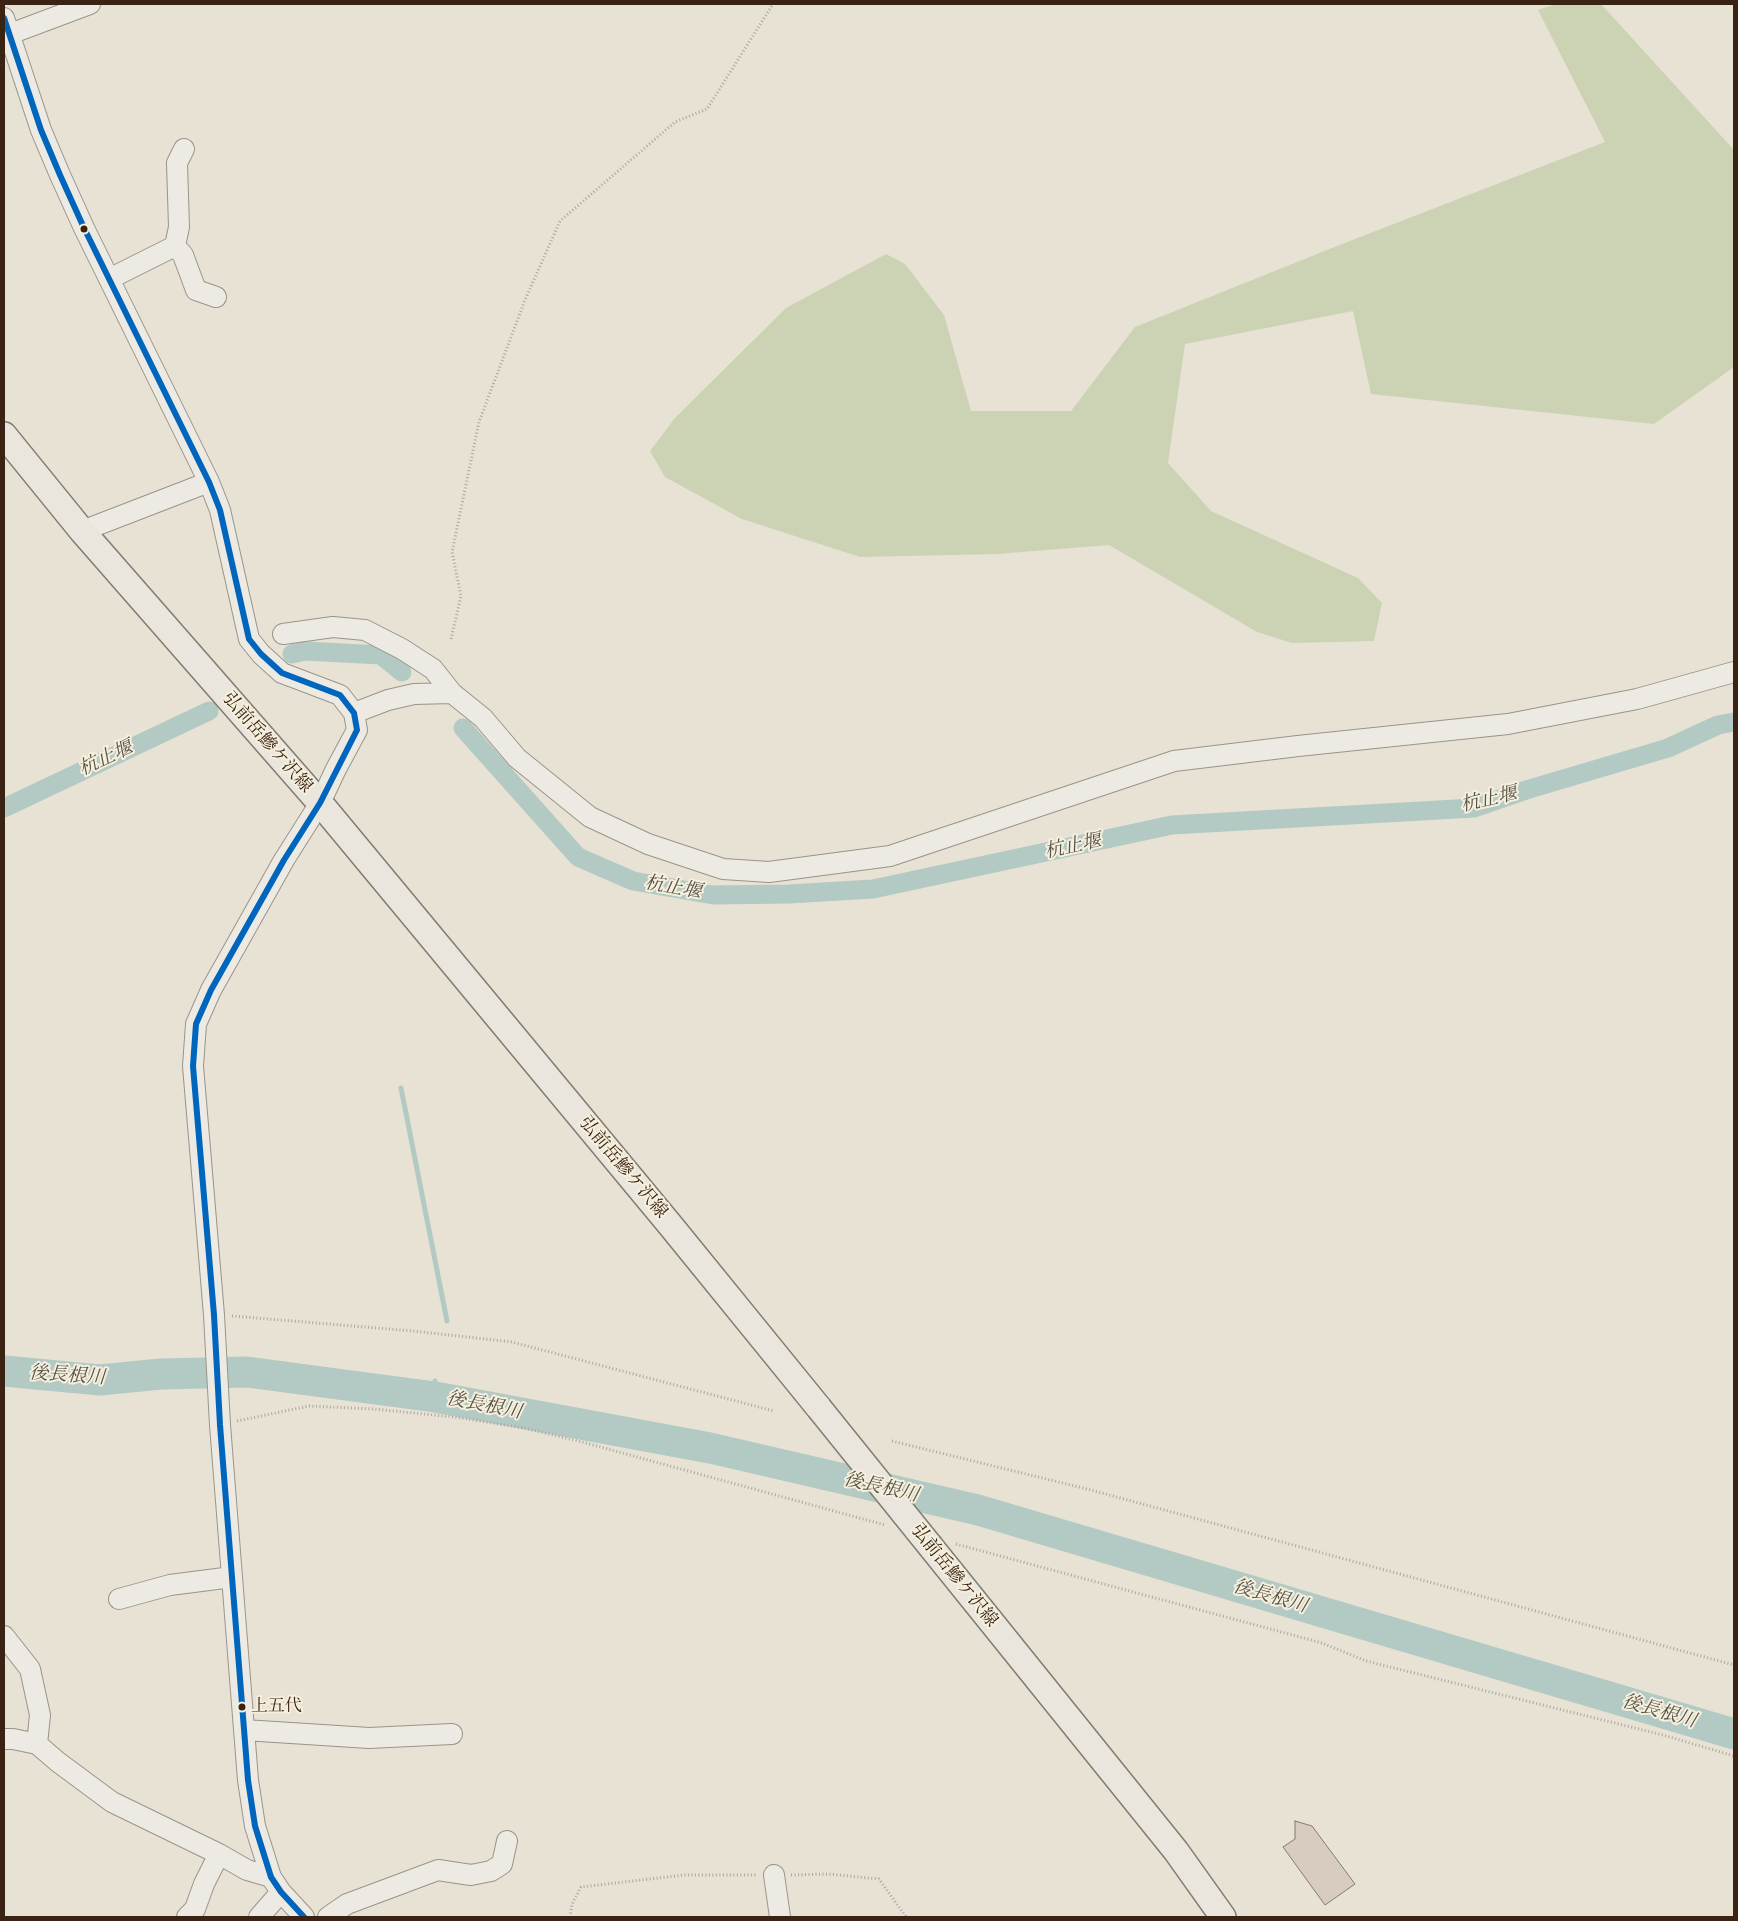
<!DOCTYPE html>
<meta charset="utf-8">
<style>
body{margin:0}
#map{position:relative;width:1738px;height:1921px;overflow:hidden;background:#e7e2d3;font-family:Alegreya,serif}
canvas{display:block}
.frame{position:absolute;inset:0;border:5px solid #3b2313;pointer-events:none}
</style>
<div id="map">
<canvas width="1738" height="1921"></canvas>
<div class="frame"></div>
</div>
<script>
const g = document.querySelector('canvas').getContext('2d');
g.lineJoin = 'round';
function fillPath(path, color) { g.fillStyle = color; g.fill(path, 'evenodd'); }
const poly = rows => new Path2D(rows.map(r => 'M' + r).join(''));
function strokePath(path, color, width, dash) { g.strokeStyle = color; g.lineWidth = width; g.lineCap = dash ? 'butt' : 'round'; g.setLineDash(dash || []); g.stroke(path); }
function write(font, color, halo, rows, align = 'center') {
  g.font = font + ' Alegreya,"Noto Serif JP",serif'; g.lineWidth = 4; g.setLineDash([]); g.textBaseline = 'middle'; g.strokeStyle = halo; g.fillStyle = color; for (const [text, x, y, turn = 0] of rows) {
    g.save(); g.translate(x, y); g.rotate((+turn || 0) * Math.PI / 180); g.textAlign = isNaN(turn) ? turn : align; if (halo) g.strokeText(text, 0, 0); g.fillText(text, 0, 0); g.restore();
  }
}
fillPath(poly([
 [1556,4,1601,4,1734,150,1734,367,1654,424,1371,394,1353,311,1185,344,1168,463,1211,511,1358,578,1382,603,1374,641,1292,643,1257,632,1109,545,997,554,860,557,742,519,665,477,650,451,675,418,786,308,886,254,905,264,944,315,971,411,1071,411,1135,327,1337,246,1605,142,1538,10]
]), '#ccd3b4');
strokePath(poly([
 [401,1088,447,1321],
 [435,1397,435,1381]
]), '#b2c9c4', 5);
strokePath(poly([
 [292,654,304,651,381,655,402,672],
 [463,728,578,857,633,881,713,895,789,894,873,889,1172,825,1474,808,1526,790,1668,748,1718,725,1734,722],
 [4,808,209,711]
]), '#b2c9c4', 19);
strokePath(poly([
 [4,1371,100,1380,161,1374,247,1372,435,1397,710,1448,978,1510,1734,1734]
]), '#b2c9c4', 31);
const building = poly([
 [1295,1821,1312,1826,1355,1884,1325,1905,1283,1847,1295,1839,1295,1821]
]);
fillPath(building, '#d8cbc0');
strokePath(building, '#817b71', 1);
const minor = poly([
 [4,18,41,130,60,175,84,228,209,482,220,510,249,639,261,654,282,673,340,695,354,713,357,730,336,769,320,803,284,860,211,990,196,1024,193,1066,214,1315,220,1425,248,1780,255,1826,271,1877,281,1892,304,1917],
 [10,34,90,4],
 [175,246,183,255,196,290,216,297],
 [109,279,175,246,179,227,177,163,184,149],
 [82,531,209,482],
 [283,634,333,627,365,630,402,649,433,669,452,693],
 [354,713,388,700,414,694,452,693,483,718,517,758,590,817,648,844,723,869,769,872,890,856,1174,761,1298,746,1508,724,1637,699,1734,672],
 [119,1599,170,1585,232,1577],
 [4,1636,30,1669,40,1715,37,1744],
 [244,1730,369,1738,452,1734],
 [4,1739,13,1739,37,1744,58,1762,112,1802,219,1854,247,1870,271,1877],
 [774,1875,780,1917],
 [187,1917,195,1909,204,1884,219,1854],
 [259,1917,281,1892],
 [328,1917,347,1904,438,1870,471,1875,491,1871,502,1864,507,1841]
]);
const major = poly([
 [4,435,82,531,320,803,671,1226,819,1408],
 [931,1547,1176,1851,1223,1917]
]);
strokePath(minor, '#9a948a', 22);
strokePath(major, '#817b71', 28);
strokePath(poly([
 [451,639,461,596,452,552,479,422,525,300,560,221,675,122,707,109,773,4],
 [232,1316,413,1331,512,1342,774,1411],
 [237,1421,309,1406,374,1409,454,1417,524,1428,586,1443,885,1525],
 [892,1441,1091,1490,1734,1665],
 [956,1544,1322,1643,1366,1661,1663,1735,1734,1756],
 [791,1875,828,1874,879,1879,906,1917],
 [570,1917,572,1904,581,1887,684,1875,757,1875]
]), '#aca69f', 3, [1, 2.5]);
strokePath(minor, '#eceae2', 20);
strokePath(major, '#eae6dd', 25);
const majorBridge = poly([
 [819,1408,931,1547]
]);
strokePath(majorBridge, '#817b71', 28, []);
strokePath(majorBridge, '#eae6dd', 25);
strokePath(poly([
 [4,18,41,130,60,175,84,228,209,482,220,510,249,639,261,654,282,673,340,695,354,713,357,730,320,803,284,860,211,990,196,1024,193,1066,214,1315,220,1425,248,1780,255,1826,271,1877,281,1892,304,1917]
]), '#0065bd', 6);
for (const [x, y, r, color] of [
 [84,229,4.5,"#3b2313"],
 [242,1707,4.5,"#3b2313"]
]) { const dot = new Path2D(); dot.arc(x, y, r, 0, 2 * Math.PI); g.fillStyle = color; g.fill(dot); strokePath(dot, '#f5efdd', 2); }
write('17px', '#3b2313', '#f5efdd', [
 ["上五代",251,1707]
], 'left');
write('18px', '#3b2313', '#f5efdd', [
 ["弘前岳鰺ケ沢線",267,743,49],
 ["弘前岳鰺ケ沢線",623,1168,50],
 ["弘前岳鰺ケ沢線",954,1576,51]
]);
write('italic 19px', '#585246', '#f5efdd', [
 ["杭止堰",106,759,-25],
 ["杭止堰",1489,800,-13],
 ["杭止堰",1073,847,-12],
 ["杭止堰",673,888,10],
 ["後長根川",67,1376,4],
 ["後長根川",484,1406,11],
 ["後長根川",881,1488,13],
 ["後長根川",1270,1597,16],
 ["後長根川",1659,1712,16]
]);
</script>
